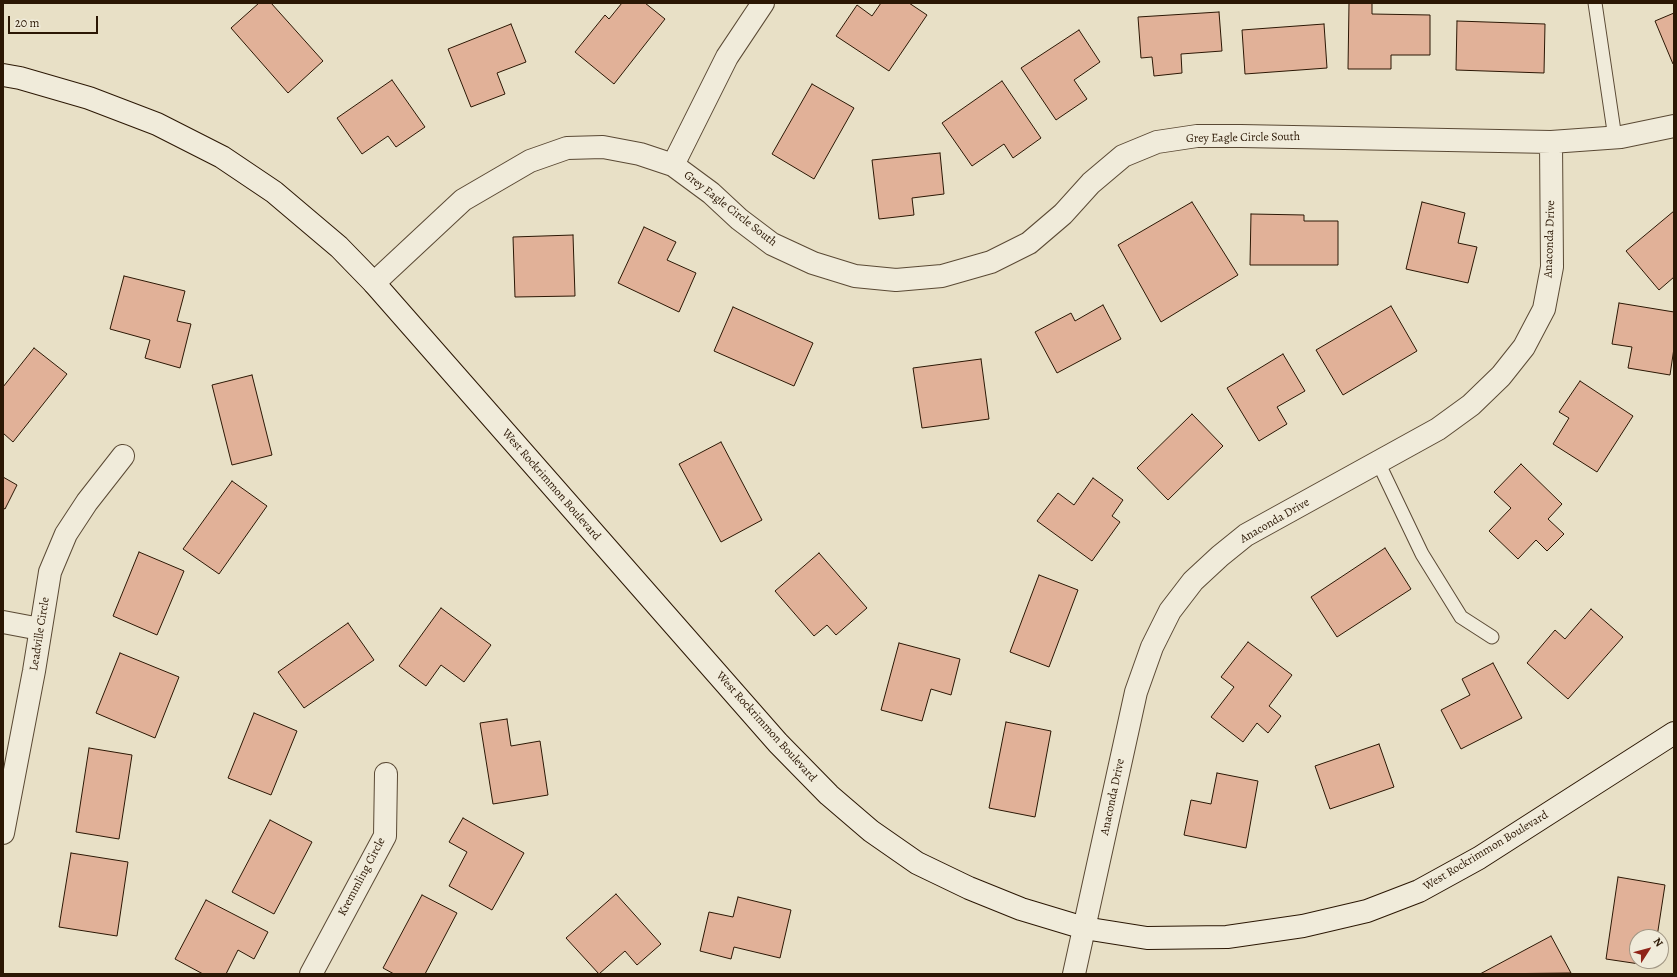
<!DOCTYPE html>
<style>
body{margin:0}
#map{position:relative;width:1677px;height:977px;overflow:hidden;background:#e8e0c6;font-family:Alegreya,serif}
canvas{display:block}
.frame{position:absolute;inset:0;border:4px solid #2b1704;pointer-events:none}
.north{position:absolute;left:1629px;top:929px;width:40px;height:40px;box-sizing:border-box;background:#f0ebda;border:1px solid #a19684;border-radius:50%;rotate:54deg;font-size:11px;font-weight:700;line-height:16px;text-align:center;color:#2b1704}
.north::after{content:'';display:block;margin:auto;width:14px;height:18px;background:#8f2418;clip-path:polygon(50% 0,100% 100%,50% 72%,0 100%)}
.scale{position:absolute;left:8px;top:16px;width:90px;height:18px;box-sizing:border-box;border:2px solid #2b1704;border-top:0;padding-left:5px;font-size:12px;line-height:14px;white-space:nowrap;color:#2b1704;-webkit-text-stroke:3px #f0ebda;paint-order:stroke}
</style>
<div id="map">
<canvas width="1677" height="977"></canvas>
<div class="frame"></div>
<div class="north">N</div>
<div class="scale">20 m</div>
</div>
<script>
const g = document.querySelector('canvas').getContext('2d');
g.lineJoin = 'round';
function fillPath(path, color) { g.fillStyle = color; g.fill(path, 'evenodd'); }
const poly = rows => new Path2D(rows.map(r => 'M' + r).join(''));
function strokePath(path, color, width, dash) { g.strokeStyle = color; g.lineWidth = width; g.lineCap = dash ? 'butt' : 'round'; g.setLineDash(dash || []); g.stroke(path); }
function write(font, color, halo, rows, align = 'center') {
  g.font = font + ' Alegreya,serif'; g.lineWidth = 3; g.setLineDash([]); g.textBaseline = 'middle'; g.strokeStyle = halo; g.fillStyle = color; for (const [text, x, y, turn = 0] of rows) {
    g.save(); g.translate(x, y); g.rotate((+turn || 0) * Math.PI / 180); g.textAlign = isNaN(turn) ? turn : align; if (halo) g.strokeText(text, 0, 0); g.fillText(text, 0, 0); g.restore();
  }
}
const building = poly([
 [259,3,271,3,323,61,288,93,231,28,259,3],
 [622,3,645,3,665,19,614,84,575,52,605,15,609,19,622,3],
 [881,3,909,3,927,15,889,71,836,36,857,5,872,16,881,3],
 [1349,3,1372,3,1372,14,1430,15,1430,55,1391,55,1391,69,1348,69,1349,3],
 [1219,12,1222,51,1181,54,1182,73,1154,76,1152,57,1141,58,1138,17,1219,12],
 [1674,13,1674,64,1673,64,1655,21,1674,13],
 [1457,21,1545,24,1544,73,1456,70,1457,21],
 [511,24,526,62,497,73,505,94,471,107,448,49,511,24],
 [1324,24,1327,68,1245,74,1242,30,1324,24],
 [1079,30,1100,62,1074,80,1087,99,1056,120,1021,68,1079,30],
 [392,80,425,127,396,147,388,136,362,154,337,118,392,80],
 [1002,81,1041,138,1013,158,1004,144,972,166,942,123,1002,81],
 [812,84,854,108,814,179,772,154,812,84],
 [940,153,944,194,912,198,914,215,879,219,872,160,940,153],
 [1192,202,1238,275,1161,322,1118,245,1192,202],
 [1422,202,1465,213,1458,243,1477,247,1468,283,1406,269,1422,202],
 [1674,211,1674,277,1659,290,1626,251,1674,211],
 [1251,214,1304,215,1304,221,1338,221,1338,265,1250,265,1251,214],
 [644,227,676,242,667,260,696,273,679,312,618,283,644,227],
 [573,235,575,296,515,297,513,237,573,235],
 [124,276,185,291,177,321,191,324,180,368,145,358,150,340,110,329,124,276],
 [1619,303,1674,312,1674,348,1670,375,1628,368,1632,347,1612,344,1619,303],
 [1103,305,1121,339,1057,373,1035,332,1071,313,1075,321,1103,305],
 [1391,306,1417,351,1343,395,1316,350,1391,306],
 [733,307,813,343,794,386,714,351,733,307],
 [34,348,67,374,13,442,3,433,3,387,34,348],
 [1283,354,1305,391,1277,407,1287,424,1259,441,1227,388,1283,354],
 [981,359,989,419,922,428,913,368,981,359],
 [252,375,272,455,232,465,212,385,252,375],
 [1580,381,1633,416,1597,472,1553,444,1569,418,1559,412,1580,381],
 [1192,414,1223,446,1168,500,1137,468,1192,414],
 [721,442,762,520,721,542,679,464,721,442],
 [1521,464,1562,504,1548,519,1564,534,1547,551,1536,540,1518,559,1489,531,1511,508,1494,492,1521,464],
 [3,477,17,485,5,509,3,508,3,477],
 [1093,478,1123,500,1112,516,1120,522,1092,561,1037,521,1058,493,1074,505,1093,478],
 [232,481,267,506,219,574,183,549,232,481],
 [1385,548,1411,589,1337,637,1311,597,1385,548],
 [139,552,184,571,157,635,113,616,139,552],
 [819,553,867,608,836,635,827,625,814,636,775,591,819,553],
 [1039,575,1078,590,1049,667,1010,652,1039,575],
 [441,608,491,645,464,682,441,665,426,686,399,666,441,608],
 [1591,609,1623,637,1568,699,1527,663,1555,630,1565,639,1591,609],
 [348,623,374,660,304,708,278,672,348,623],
 [1248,642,1292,675,1269,706,1281,716,1268,733,1257,723,1243,742,1211,717,1234,687,1221,677,1248,642],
 [899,643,960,659,951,695,931,689,922,721,881,710,899,643],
 [120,653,179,677,155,738,96,713,120,653],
 [1493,663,1522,718,1461,749,1441,710,1470,695,1462,679,1493,663],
 [254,713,297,731,271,795,228,778,254,713],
 [507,719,511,746,540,741,548,795,493,804,480,723,507,719],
 [1006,722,1051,731,1035,817,989,808,1006,722],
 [1379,744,1394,787,1330,809,1315,766,1379,744],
 [89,748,132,755,119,839,76,832,89,748],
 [1217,773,1258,781,1246,848,1184,835,1191,800,1211,804,1217,773],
 [463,818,524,853,492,910,449,886,467,852,449,842,463,818],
 [270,820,312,842,274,914,232,892,270,820],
 [71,853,128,862,117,936,59,927,71,853],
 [1618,877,1665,885,1657,937,1637,937,1637,961,1654,961,1653,966,1606,959,1618,877],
 [616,894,661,944,637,965,625,951,599,974,566,938,616,894],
 [422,895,457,913,425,974,394,974,383,968,422,895],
 [738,897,791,910,780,958,734,947,731,959,700,951,709,912,733,917,738,897],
 [206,900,268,932,254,959,238,950,226,974,203,974,175,959,206,900],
 [1551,936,1571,973,1480,974,1551,936]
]);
fillPath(building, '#e1b198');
strokePath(building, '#2b1704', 1);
const service = poly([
 [1595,3,1615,138],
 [1378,462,1422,554,1461,617,1492,637]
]);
const minor = poly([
 [763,3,727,57,673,165,711,193,739,219,772,244,813,263,855,276,896,280,942,276,991,262,1029,243,1063,214,1091,183,1123,156,1157,142,1197,136,1241,136,1551,142,1621,137,1674,126],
 [374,283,463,200,530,161,567,148,603,147,640,154,673,165],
 [3,622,40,629],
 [3,833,34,671,50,572,66,534,87,502,123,456],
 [311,974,385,836,386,774],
 [1074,974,1136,692,1152,647,1170,611,1193,581,1220,556,1246,535,1438,429,1471,405,1501,376,1524,347,1544,309,1552,267,1551,142]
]);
const secondary = poly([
 [3,75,20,78,89,98,157,124,222,157,274,192,339,247,374,283,778,743,829,795,871,831,917,863,969,888,1021,909,1084,928,1147,938,1227,937,1303,926,1367,911,1419,891,1479,858,1674,733]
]);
strokePath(service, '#5a4934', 15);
strokePath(minor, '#5a4934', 24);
strokePath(secondary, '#2b1704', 24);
strokePath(service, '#f0ebda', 13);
strokePath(minor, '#f0ebda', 22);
strokePath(secondary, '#f0ebda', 22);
write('12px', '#2b1704', '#f0ebda', [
 ["Grey Eagle Circle South",1243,138,-1],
 ["Grey Eagle Circle South",730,209,38],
 ["Anaconda Drive",1550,239,-88],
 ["West Rockrimmon Boulevard",551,485,49],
 ["Anaconda Drive",1275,521,-30],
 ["Leadville Circle",40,634,-81],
 ["West Rockrimmon Boulevard",766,727,48],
 ["Anaconda Drive",1113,797,-78],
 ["West Rockrimmon Boulevard",1486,851,-31],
 ["Kremmling Circle",362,877,-62]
]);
</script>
